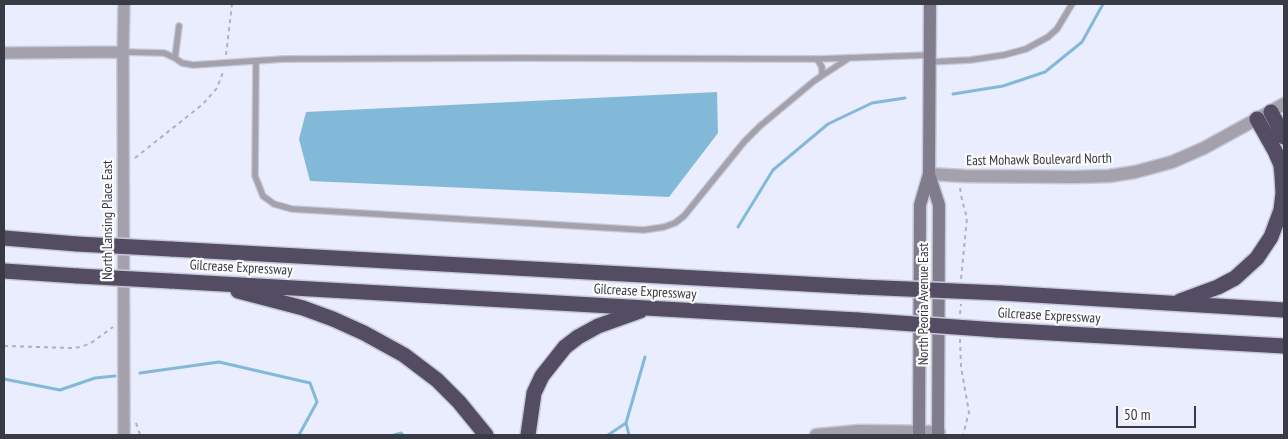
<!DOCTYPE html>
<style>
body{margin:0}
#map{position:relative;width:1288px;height:439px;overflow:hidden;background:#eaedfd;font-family:"PT Sans Narrow",sans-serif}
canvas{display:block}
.frame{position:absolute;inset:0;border:5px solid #383a44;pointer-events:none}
.scale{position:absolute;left:1116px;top:406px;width:80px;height:22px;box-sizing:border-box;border:2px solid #383a44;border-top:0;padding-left:6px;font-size:15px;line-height:18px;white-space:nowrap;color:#383a44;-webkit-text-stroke:4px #fbfbfb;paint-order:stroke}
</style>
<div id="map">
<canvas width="1288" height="439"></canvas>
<div class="frame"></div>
<div class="scale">50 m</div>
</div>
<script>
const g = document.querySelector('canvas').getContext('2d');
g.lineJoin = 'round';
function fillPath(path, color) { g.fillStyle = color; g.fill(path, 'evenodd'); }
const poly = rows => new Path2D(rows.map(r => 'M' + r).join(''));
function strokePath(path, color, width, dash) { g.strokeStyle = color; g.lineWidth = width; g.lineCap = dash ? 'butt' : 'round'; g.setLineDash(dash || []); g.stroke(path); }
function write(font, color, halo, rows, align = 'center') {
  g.font = font + ' "PT Sans Narrow",sans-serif'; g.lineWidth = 4.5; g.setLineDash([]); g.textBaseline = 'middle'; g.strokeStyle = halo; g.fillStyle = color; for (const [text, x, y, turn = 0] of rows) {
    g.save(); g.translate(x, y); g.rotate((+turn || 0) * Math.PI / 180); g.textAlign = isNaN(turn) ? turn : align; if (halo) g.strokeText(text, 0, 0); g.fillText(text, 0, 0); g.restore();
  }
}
fillPath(poly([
 [717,92,718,133,669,197,310,181,299,139,306,112]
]), '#82b9d8');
strokePath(poly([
 [953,94,1003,86,1045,72,1082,42,1103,4],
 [738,227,773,170,828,124,872,103,905,98],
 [140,373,219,362,310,383,317,402,299,435],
 [4,379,60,390,95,378,115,376],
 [394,435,401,433,403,435],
 [608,435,626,423],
 [629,435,626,423,645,357]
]), '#82b9d8', 3);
const service = poly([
 [123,52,164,53,175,58,182,63,193,65,284,59,521,58,817,59,930,55],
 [175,58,179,26],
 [817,59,822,67,822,75],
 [256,61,255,176,263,196,274,204,292,209,644,230,664,227,675,223,684,216,744,142,760,126,814,81,849,58],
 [930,62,970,60,1004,55,1026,49,1048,37,1057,29,1072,4]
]);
const minor = poly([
 [4,53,123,52],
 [124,435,123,52,124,4]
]);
const tertiary = poly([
 [929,174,964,176,1073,177,1109,176,1135,172,1172,162,1204,148,1284,104],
 [816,435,860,431,939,432]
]);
const secondary = poly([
 [929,174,939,205,938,435],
 [919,435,920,205,929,174,930,4]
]);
const motorway = poly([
 [1271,112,1284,137],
 [4,238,77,244],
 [171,249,860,287],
 [4,271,78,276],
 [170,281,858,320],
 [238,291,303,308,333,319,364,333,404,355,437,380,459,402,486,435],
 [1001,293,1284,310],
 [1180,301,1218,287,1235,278,1257,258,1271,237,1281,210,1283,193,1282,176,1281,165,1275,151,1257,119],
 [997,330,1284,346],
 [528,435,534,393,542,376,565,347,578,337,598,326,640,311]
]);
strokePath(service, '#c6c9d8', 8);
strokePath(minor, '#c6c9d8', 14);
strokePath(tertiary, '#c6c9d8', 15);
strokePath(secondary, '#c6c9d8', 15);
strokePath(motorway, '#c6c9d8', 18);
strokePath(poly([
 [226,55,232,4],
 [135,158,203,104,217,88,223,72],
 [960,188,962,200,967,218,961,279],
 [960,314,961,304],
 [960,339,961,367,969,412,963,435],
 [4,346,72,348,81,347,91,343,113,327],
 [136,423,140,435]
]), '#aeb1bf', 2, [4, 4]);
strokePath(service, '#a5a1ac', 5.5);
strokePath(minor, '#a5a1ac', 11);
strokePath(tertiary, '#a5a1ac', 12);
strokePath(secondary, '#817c8c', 12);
strokePath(motorway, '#534c62', 15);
const motorwayBridge = poly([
 [77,244,171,249],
 [78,276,170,281],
 [860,287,1001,293],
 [858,320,997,330]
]);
strokePath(motorwayBridge, '#c6c9d8', 18, []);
strokePath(motorwayBridge, '#534c62', 15);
write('14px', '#383a44', '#fbfbfb', [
 ["East Mohawk Boulevard North",1039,160,-1],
 ["North Lansing Place East",108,220,-90],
 ["Gilcrease Expressway",241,268,3],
 ["Gilcrease Expressway",645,292,3],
 ["North Peoria Avenue East",924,304,-90],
 ["Gilcrease Expressway",1049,316,3]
]);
</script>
